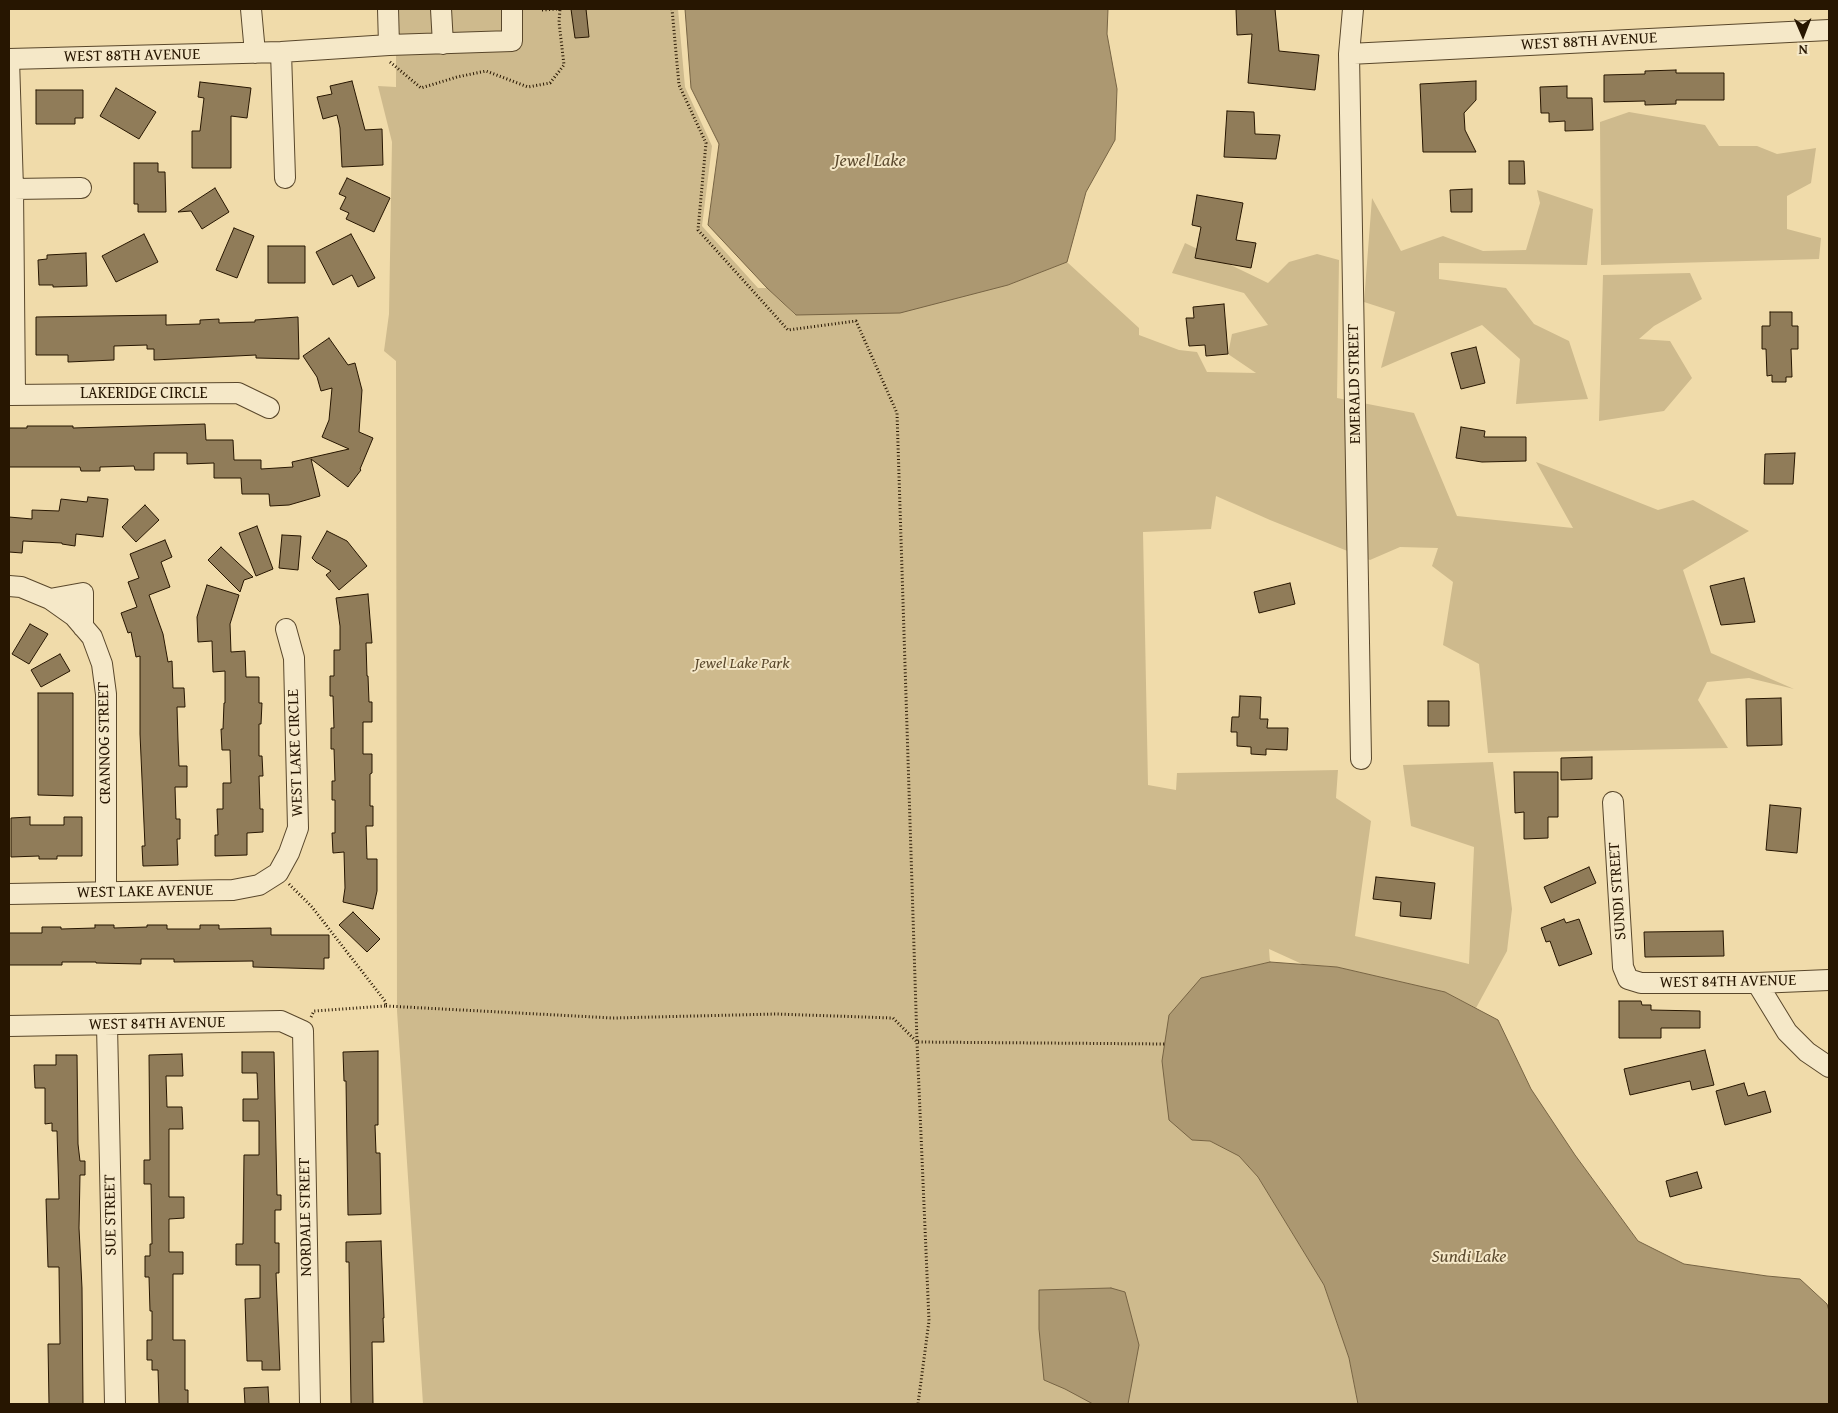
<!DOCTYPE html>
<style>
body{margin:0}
#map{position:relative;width:1838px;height:1413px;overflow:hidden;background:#f0dbaa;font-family:"Gentium Book Plus",serif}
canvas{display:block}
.frame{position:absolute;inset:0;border:10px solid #271601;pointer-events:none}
.north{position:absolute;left:1778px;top:10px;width:50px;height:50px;-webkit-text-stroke:4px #f5e8c8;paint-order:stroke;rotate:179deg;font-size:14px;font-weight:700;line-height:20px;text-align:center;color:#271601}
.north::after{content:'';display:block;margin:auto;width:18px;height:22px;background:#271601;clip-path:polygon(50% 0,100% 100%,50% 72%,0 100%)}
</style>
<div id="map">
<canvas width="1838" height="1413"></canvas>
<div class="frame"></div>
<div class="north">N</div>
</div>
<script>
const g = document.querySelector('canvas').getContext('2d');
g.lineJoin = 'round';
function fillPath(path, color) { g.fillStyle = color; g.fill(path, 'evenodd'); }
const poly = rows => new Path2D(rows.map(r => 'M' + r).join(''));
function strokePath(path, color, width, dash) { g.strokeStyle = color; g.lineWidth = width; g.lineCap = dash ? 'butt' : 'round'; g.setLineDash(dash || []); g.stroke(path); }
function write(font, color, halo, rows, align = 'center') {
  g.font = font + ' "Gentium Book Plus",serif'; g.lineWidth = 4; g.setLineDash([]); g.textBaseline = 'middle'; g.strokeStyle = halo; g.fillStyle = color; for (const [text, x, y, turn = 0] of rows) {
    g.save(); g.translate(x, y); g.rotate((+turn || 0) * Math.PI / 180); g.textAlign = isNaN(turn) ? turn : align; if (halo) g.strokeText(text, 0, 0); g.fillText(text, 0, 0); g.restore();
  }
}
fillPath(poly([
 [396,9,678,9,685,87,712,146,702,226,758,288,767,288,795,315,1008,285,1067,262,1139,328,1139,335,1179,350,1197,352,1207,372,1256,373,1228,354,1232,334,1268,325,1244,293,1172,273,1185,243,1268,283,1289,262,1317,254,1339,260,1337,398,1414,413,1457,516,1573,528,1536,462,1658,510,1693,500,1749,531,1683,570,1711,653,1794,689,1749,678,1707,682,1698,700,1728,748,1488,753,1479,664,1443,645,1453,582,1432,566,1438,548,1400,547,1370,560,1270,520,1216,496,1211,529,1143,532,1148,785,1176,790,1177,773,1338,770,1336,798,1371,821,1355,936,1469,964,1474,847,1411,826,1403,765,1493,762,1512,909,1507,951,1476,1008,1445,992,1337,967,1302,964,1269,949,1270,962,1201,978,1192,1140,1210,1141,1239,1156,1258,1177,1324,1285,1349,1358,1358,1404,423,1404,397,1011,396,361,384,351,389,314,392,142,378,86,396,87],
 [1629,112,1705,125,1719,146,1757,146,1777,154,1816,148,1811,183,1787,196,1787,229,1821,238,1819,259,1601,265,1600,122],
 [1537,190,1593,209,1587,265,1439,263,1439,279,1506,288,1534,324,1569,341,1588,399,1516,404,1520,359,1482,325,1381,368,1395,312,1364,302,1372,198,1401,251,1443,236,1483,251,1526,250,1540,203],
 [1690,273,1702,299,1654,326,1639,339,1670,341,1692,378,1664,411,1599,421,1603,275]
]), '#ceba8d');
const water = poly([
 [685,9,1108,9,1107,34,1117,89,1115,140,1086,192,1067,262,1008,285,900,313,796,315,767,288,708,225,719,144,691,88,685,9],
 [1270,962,1337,967,1445,992,1498,1020,1531,1089,1575,1155,1638,1241,1684,1264,1767,1276,1800,1279,1827,1304,1829,1311,1829,1404,1358,1404,1349,1358,1324,1285,1258,1177,1239,1156,1210,1141,1192,1140,1169,1120,1162,1061,1169,1015,1201,978,1270,962],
 [1111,1288,1125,1292,1139,1345,1128,1404,1093,1404,1065,1389,1044,1380,1039,1329,1039,1290,1111,1288]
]);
fillPath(water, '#ac9871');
strokePath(water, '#776444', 1);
const building = poly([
 [571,9,586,9,589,37,575,38,571,9],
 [1236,9,1275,9,1279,51,1319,55,1315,90,1248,83,1252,34,1237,35,1236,9],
 [1676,70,1676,73,1724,73,1724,100,1676,100,1676,104,1645,105,1645,101,1604,102,1604,75,1645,74,1645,71,1676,70],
 [352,81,365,130,382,129,383,165,342,167,340,128,337,115,323,119,317,97,332,94,330,86,352,81],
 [1476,81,1476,100,1464,113,1465,130,1476,152,1423,152,1420,84,1476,81],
 [200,82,251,88,247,118,231,116,231,168,192,168,192,131,200,131,204,98,198,97,200,82],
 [1567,86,1567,98,1592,98,1593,130,1565,131,1565,121,1549,122,1549,113,1541,113,1540,87,1567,86],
 [116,88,156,112,139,139,100,116,116,88],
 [36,90,83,90,83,118,75,118,75,124,36,124,36,90],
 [1227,111,1254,112,1255,134,1280,135,1276,159,1224,157,1227,111],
 [1509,161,1524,161,1525,184,1509,184,1509,161],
 [134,163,158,163,158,172,165,172,166,212,138,212,138,204,134,204,134,163],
 [347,178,390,198,374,232,346,219,349,213,340,209,346,197,339,194,347,178],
 [215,188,229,212,202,229,191,211,178,212,215,188],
 [1472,189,1472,212,1451,212,1450,190,1472,189],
 [1197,195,1243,203,1236,240,1256,243,1251,268,1195,258,1201,227,1192,225,1197,195],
 [234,228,254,236,237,278,216,270,234,228],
 [144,234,158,262,116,282,102,256,144,234],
 [351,234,375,278,358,287,352,275,333,285,316,252,351,234],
 [268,246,305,246,305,283,268,283,268,246],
 [86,253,87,286,53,287,53,285,39,285,38,260,47,259,47,255,86,253],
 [1224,304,1228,354,1206,356,1205,345,1189,346,1186,318,1194,318,1193,307,1224,304],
 [1770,312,1792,312,1792,326,1798,326,1798,349,1791,349,1792,377,1786,377,1786,382,1772,382,1772,375,1767,376,1766,349,1762,349,1762,326,1770,326,1770,312],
 [166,315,166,325,200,324,200,320,219,319,219,323,255,322,255,320,298,317,299,359,256,358,256,355,154,360,154,349,147,349,147,345,114,346,114,360,68,362,68,355,36,355,36,317,166,315],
 [329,338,348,365,355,363,362,390,359,432,373,438,360,469,361,470,348,487,311,459,320,496,289,505,270,506,269,494,242,494,241,478,214,478,214,463,187,464,187,453,154,453,154,470,135,470,134,466,100,467,100,471,81,471,80,467,9,467,9,428,27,428,27,426,73,426,73,428,205,424,206,440,233,440,234,460,261,460,261,469,293,467,292,462,349,449,322,437,329,420,332,388,321,391,317,377,303,356,329,338],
 [1476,347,1485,383,1461,389,1451,353,1476,347],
 [1461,427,1485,431,1484,437,1526,437,1526,461,1482,462,1456,458,1461,427],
 [1795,453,1793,484,1764,484,1765,454,1795,453],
 [88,497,108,499,103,537,76,534,75,546,62,544,62,543,23,541,22,553,9,552,9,517,32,519,32,510,59,511,61,499,87,502,88,497],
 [145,505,159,520,136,542,122,527,145,505],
 [257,526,273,569,256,576,239,533,257,526],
 [327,531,347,541,367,566,339,590,326,575,331,571,316,562,312,558,327,531],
 [282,535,301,536,298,570,279,568,282,535],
 [165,540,172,557,161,562,170,587,149,595,163,634,168,662,172,661,173,688,184,688,185,707,177,707,178,740,179,766,187,766,187,787,175,787,176,819,180,819,180,839,177,839,178,865,143,866,142,846,145,846,140,734,140,656,136,657,131,632,128,633,121,613,137,607,128,582,139,578,130,554,165,540],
 [221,547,253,577,244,580,240,592,208,560,221,547],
 [1744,578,1755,622,1721,625,1710,586,1744,578],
 [1290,583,1295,604,1259,613,1254,592,1290,583],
 [207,585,239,595,230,624,231,652,245,651,246,677,259,677,259,703,262,703,261,724,259,724,259,756,262,756,263,776,259,776,260,809,263,809,263,832,247,833,247,855,215,856,215,835,218,835,217,809,223,809,223,783,231,783,230,750,222,750,221,729,223,729,224,703,225,703,225,671,213,672,212,641,198,642,197,617,207,585],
 [368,594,372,643,366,643,367,676,368,676,369,702,372,702,372,722,363,722,363,754,372,754,372,773,370,774,370,806,373,806,373,826,366,826,367,859,377,859,377,891,373,909,343,902,345,888,344,852,333,853,332,833,335,833,335,800,332,800,332,781,335,781,334,749,331,749,331,728,334,728,333,696,330,696,330,676,334,676,334,650,340,650,340,626,336,598,368,594],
 [30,624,48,634,29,664,12,654,30,624],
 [60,654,70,671,41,687,31,670,60,654],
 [38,693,73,693,73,796,38,795,38,693],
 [1240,696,1261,697,1260,719,1268,719,1267,728,1288,728,1287,750,1266,749,1266,755,1251,754,1251,747,1237,746,1237,732,1231,732,1232,717,1239,717,1240,696],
 [1781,698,1782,745,1747,746,1746,699,1781,698],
 [1428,701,1449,701,1449,726,1428,726,1428,701],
 [1592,757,1592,779,1561,780,1561,758,1592,757],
 [1514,772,1558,772,1558,817,1548,817,1548,838,1524,839,1524,812,1515,813,1514,772],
 [1770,805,1801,808,1797,853,1766,850,1770,805],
 [30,817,30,825,64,825,64,817,82,817,82,856,57,856,57,859,39,859,39,856,11,857,11,818,30,817],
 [1589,867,1596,883,1551,903,1544,887,1589,867],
 [1376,877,1435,883,1431,919,1400,916,1401,902,1373,899,1376,877],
 [353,912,380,939,367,952,339,925,353,912],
 [1564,919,1566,923,1579,919,1592,954,1559,966,1550,941,1546,942,1541,928,1564,919],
 [95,925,114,925,114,928,147,927,147,925,167,925,167,929,200,929,200,925,219,925,219,929,271,928,271,935,329,935,329,958,324,958,324,969,253,967,253,961,174,962,174,959,141,959,141,964,96,963,96,962,62,962,62,965,9,965,9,933,42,933,42,927,61,927,61,929,95,928,95,925],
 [1723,931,1724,956,1645,957,1644,932,1723,931],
 [1619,1001,1641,1001,1642,1005,1651,1005,1651,1010,1700,1011,1700,1028,1661,1028,1661,1038,1619,1038,1619,1001],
 [1705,1050,1714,1085,1692,1090,1690,1081,1630,1095,1624,1069,1705,1050],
 [378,1051,378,1125,375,1125,376,1153,380,1153,381,1214,348,1215,346,1081,344,1081,343,1052,378,1051],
 [242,1052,274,1052,277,1195,281,1195,281,1210,275,1210,275,1243,279,1243,279,1273,276,1273,280,1370,262,1370,262,1361,247,1361,245,1299,260,1298,260,1265,236,1265,236,1244,243,1244,244,1155,259,1155,259,1121,243,1121,243,1099,258,1099,257,1073,242,1073,242,1052],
 [182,1054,183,1076,166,1076,167,1107,182,1107,183,1129,169,1129,169,1197,184,1197,184,1218,169,1219,169,1252,183,1252,183,1274,173,1274,173,1340,185,1340,185,1390,188,1390,188,1404,159,1404,158,1370,152,1370,152,1360,147,1360,147,1340,152,1340,152,1311,150,1311,149,1277,145,1277,145,1256,150,1256,150,1244,152,1244,151,1184,144,1184,144,1160,150,1160,149,1055,182,1054],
 [56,1055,77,1055,78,1144,80,1161,85,1161,85,1175,80,1175,79,1228,82,1288,83,1404,49,1404,48,1344,60,1344,59,1267,48,1267,46,1199,59,1199,57,1131,52,1131,52,1123,45,1124,45,1088,35,1088,34,1065,56,1065,56,1055],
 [1744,1083,1748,1096,1765,1091,1771,1112,1725,1125,1716,1091,1744,1083],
 [1697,1172,1702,1188,1670,1197,1666,1181,1697,1172],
 [381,1241,384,1318,383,1318,384,1342,372,1342,373,1404,351,1404,349,1262,346,1262,346,1242,381,1241],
 [268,1387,269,1404,245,1404,244,1388,268,1387]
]);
fillPath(building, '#907c59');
strokePath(building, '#271601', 1);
const minor = poly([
 [251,9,255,53],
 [388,9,389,45],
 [441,9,443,44],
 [1353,9,1349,54,1361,759],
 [281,52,285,178],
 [1349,54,1829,30],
 [9,59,281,52,389,45,512,41,512,9],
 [9,59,13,189,15,395],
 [13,189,81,188],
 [9,395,238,393,269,408],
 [9,586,21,587,50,599,74,616,92,637,102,664,106,694,106,892],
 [50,599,83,593,83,627],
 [1613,802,1623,967,1628,979,1641,983,1757,983,1829,980],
 [9,894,233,890,259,885,278,873,289,853,298,828,294,658,286,629],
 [1757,983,1787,1032,1807,1052,1829,1067],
 [107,1025,115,1404],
 [9,1026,281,1021,303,1031,310,1404]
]);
strokePath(minor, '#59472b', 22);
strokePath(poly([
 [672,9,679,85,706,143,698,230,788,330,856,321,897,413,917,1042,1165,1044],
 [542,10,557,9],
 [390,62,421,88,457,77,486,71,528,87,550,83,564,65,559,22,560,9],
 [289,884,312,907,385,1001,386,1006,314,1011,311,1017],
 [386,1006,613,1018,776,1014,893,1018,917,1042,929,1321,918,1404]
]), '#271601', 3, [1, 2.5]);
strokePath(minor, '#f5e8c8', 20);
write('16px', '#271601', '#f5e8c8', [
 ["WEST 88TH AVENUE",1589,42,-3],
 ["WEST 88TH AVENUE",132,56,-1],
 ["EMERALD STREET",1355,384,-91],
 ["LAKERIDGE CIRCLE",144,394],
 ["CRANNOG STREET",105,743,-91],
 ["WEST LAKE CIRCLE",296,753,-92],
 ["SUNDI STREET",1618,891,-94],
 ["WEST LAKE AVENUE",145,892,-1],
 ["WEST 84TH AVENUE",1728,982,-1],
 ["WEST 84TH AVENUE",157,1024,-1],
 ["SUE STREET",111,1215,-91],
 ["NORDALE STREET",306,1217,-91]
]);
write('italic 16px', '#59472b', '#f5e8c8', [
 ["Jewel Lake Park",742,664]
]);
write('italic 18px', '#5c4a2e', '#f5e8c8', [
 ["Jewel Lake",870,161],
 ["Sundi Lake",1469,1257]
]);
</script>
